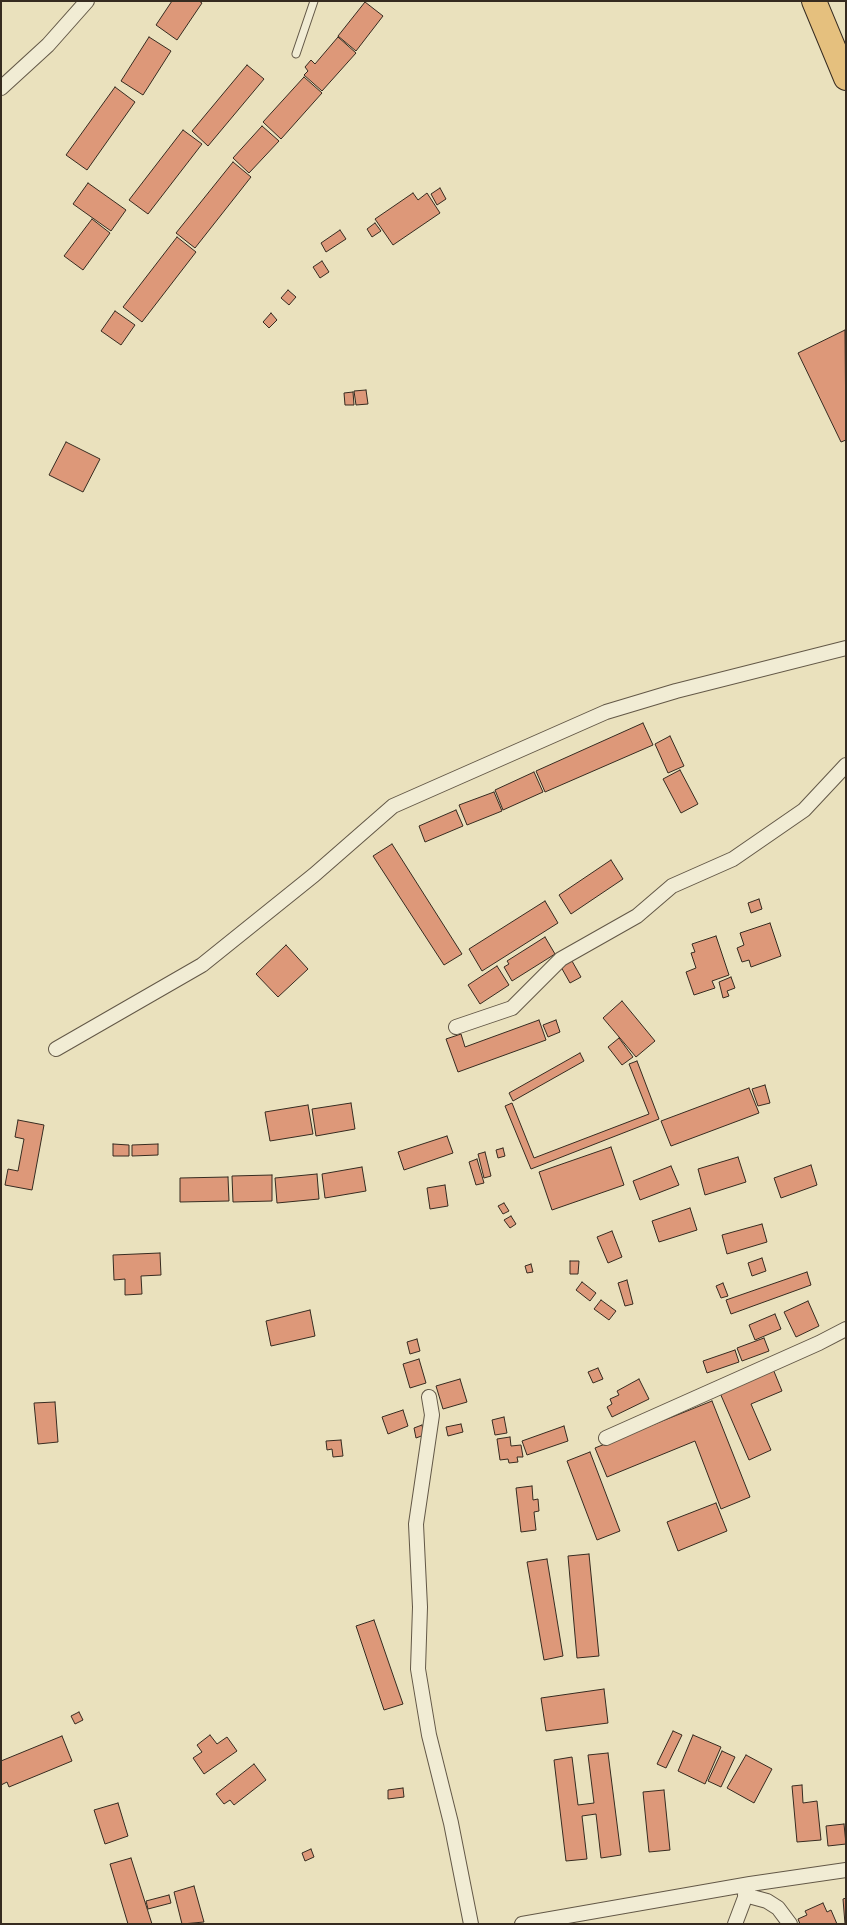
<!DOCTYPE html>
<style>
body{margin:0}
#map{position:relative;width:847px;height:1925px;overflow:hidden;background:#eae1bd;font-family:"Gentium Book Plus",serif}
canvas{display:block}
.frame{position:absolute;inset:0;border:2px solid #362b20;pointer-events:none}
</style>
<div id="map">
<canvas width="847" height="1925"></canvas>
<div class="frame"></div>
</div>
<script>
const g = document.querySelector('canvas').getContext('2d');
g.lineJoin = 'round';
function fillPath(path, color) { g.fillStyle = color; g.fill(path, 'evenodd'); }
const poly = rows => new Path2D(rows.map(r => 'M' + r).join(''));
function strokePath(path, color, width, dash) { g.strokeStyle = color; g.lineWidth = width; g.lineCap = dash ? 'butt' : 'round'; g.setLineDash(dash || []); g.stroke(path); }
const building = poly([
 [172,1,199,1,202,3,177,40,156,25,172,1],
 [365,2,383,16,356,51,338,36,365,2],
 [149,37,171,51,143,95,121,81,149,37],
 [338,37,356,53,322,91,304,75,308,71,305,67,311,60,315,64,338,37],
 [247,65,264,79,208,146,192,131,247,65],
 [304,77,322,93,281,139,263,122,304,77],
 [115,87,135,102,87,170,66,155,115,87],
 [262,126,279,141,249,173,233,158,262,126],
 [183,130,202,144,148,214,129,200,183,130],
 [233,162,251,177,195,248,176,233,233,162],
 [88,183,126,210,111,231,73,204,88,183],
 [440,188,446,199,437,205,431,194,440,188],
 [413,193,418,200,427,193,440,213,393,245,375,219,413,193],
 [92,219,110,233,83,270,64,256,92,219],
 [375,223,381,231,372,237,367,229,375,223],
 [340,230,346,239,326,252,321,243,340,230],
 [177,237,196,252,142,322,123,307,177,237],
 [322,261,329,272,320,278,313,267,322,261],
 [288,290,296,297,289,305,281,298,288,290],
 [115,311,135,325,121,345,101,331,115,311],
 [271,313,277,320,269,328,263,322,271,313],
 [845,330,846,440,841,442,798,353,845,330],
 [366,390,368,404,356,405,354,391,366,390],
 [353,392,354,405,345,405,344,393,353,392],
 [66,442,100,459,83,492,49,475,66,442],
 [643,723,653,745,545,792,536,771,643,723],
 [670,736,684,766,668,773,655,744,670,736],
 [680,770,698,804,681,813,663,779,680,770],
 [534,772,543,792,503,810,495,790,534,772],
 [494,792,502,811,467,825,459,805,494,792],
 [456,810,463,826,425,842,419,826,456,810],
 [392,844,462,954,444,965,373,856,392,844],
 [611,860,623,879,571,914,559,895,611,860],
 [759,899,762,909,751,913,748,903,759,899],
 [545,901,558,923,482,971,469,949,545,901],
 [770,923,781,956,751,967,749,960,742,962,737,948,744,945,740,933,770,923],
 [716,936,729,975,712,981,715,988,694,995,686,972,696,968,691,953,695,952,692,944,716,936],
 [545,937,555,954,512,981,504,967,509,964,507,961,545,937],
 [286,945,308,969,278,997,256,974,286,945],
 [572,961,581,977,570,983,561,967,572,961],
 [497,966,509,985,480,1004,468,985,497,966],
 [731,977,735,988,727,991,729,996,723,998,719,982,731,977],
 [622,1001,655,1041,636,1057,603,1018,622,1001],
 [539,1020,546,1040,458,1072,446,1039,461,1034,465,1047,539,1020],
 [556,1020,560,1032,548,1037,543,1025,556,1020],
 [619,1038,633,1057,622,1065,608,1047,619,1038],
 [580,1053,584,1061,513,1101,509,1093,580,1053],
 [637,1061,659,1119,531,1169,505,1106,512,1103,534,1158,649,1114,629,1064,637,1061],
 [765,1085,770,1103,758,1106,752,1089,765,1085],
 [749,1088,759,1113,671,1146,661,1121,749,1088],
 [351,1103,355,1129,316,1136,312,1109,351,1103],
 [308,1105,313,1134,270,1141,265,1112,308,1105],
 [18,1120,44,1125,32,1190,5,1185,8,1169,18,1171,24,1139,15,1137,18,1120],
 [447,1136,453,1153,404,1170,398,1152,447,1136],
 [113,1144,129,1145,129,1156,113,1156,113,1144],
 [158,1144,158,1155,132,1156,132,1145,158,1144],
 [611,1147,624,1185,552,1210,539,1172,611,1147],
 [503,1148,505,1156,498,1158,496,1150,503,1148],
 [485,1152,491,1176,484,1178,478,1154,485,1152],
 [738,1157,746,1182,705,1195,698,1169,738,1157],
 [477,1159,484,1183,476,1185,469,1162,477,1159],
 [811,1165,817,1185,781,1198,774,1178,811,1165],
 [671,1166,679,1185,640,1200,633,1181,671,1166],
 [362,1167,366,1191,325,1198,322,1174,362,1167],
 [317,1174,319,1199,277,1203,275,1178,317,1174],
 [272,1175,272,1201,233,1202,232,1176,272,1175],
 [228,1177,229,1201,180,1202,180,1178,228,1177],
 [445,1185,448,1206,430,1209,427,1188,445,1185],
 [504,1203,509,1211,503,1214,498,1206,504,1203],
 [690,1208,697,1230,659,1242,652,1221,690,1208],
 [511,1216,516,1224,510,1228,504,1220,511,1216],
 [762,1224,767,1242,727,1254,722,1235,762,1224],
 [612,1231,622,1257,608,1263,597,1237,612,1231],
 [160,1253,161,1275,141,1276,142,1294,125,1295,125,1279,114,1280,113,1255,160,1253],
 [762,1258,766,1271,752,1276,748,1263,762,1258],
 [570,1261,579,1261,578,1274,570,1274,570,1261],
 [531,1264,533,1272,527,1273,525,1266,531,1264],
 [807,1272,811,1285,731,1314,726,1300,807,1272],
 [627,1280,633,1304,625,1306,618,1283,627,1280],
 [582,1282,596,1293,590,1301,576,1290,582,1282],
 [723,1283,728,1296,721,1298,716,1286,723,1283],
 [601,1300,616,1311,609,1320,594,1309,601,1300],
 [808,1301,819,1326,796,1337,784,1312,808,1301],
 [310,1310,315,1336,271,1346,266,1321,310,1310],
 [775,1314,781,1329,755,1340,749,1325,775,1314],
 [764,1338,769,1351,742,1361,737,1348,764,1338],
 [417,1339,420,1351,410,1354,407,1342,417,1339],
 [735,1350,739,1362,707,1373,703,1361,735,1350],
 [419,1359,426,1383,410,1388,403,1364,419,1359],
 [598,1368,603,1379,593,1383,588,1372,598,1368],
 [773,1369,782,1391,751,1404,771,1450,749,1460,720,1393,773,1369],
 [460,1379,467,1402,443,1409,436,1386,460,1379],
 [639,1379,649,1399,612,1417,607,1407,612,1404,610,1399,619,1395,617,1391,639,1379],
 [712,1401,750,1497,721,1509,695,1441,607,1477,595,1448,712,1401],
 [55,1402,58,1442,38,1444,34,1403,55,1402],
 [403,1410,408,1426,388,1434,382,1417,403,1410],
 [504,1417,507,1433,495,1435,492,1420,504,1417],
 [461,1424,463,1432,448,1436,446,1427,461,1424],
 [422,1425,424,1435,416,1438,414,1428,422,1425],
 [564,1426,568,1441,527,1455,522,1441,564,1426],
 [510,1437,511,1446,521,1445,523,1457,517,1457,518,1462,509,1463,508,1459,500,1460,497,1439,510,1437],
 [341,1440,343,1456,333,1457,332,1449,327,1450,326,1441,341,1440],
 [590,1452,620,1531,597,1540,567,1461,590,1452],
 [532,1486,533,1500,538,1499,539,1511,534,1512,536,1530,521,1532,516,1488,532,1486],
 [716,1503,727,1531,678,1551,667,1522,716,1503],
 [589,1554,599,1656,577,1658,568,1556,589,1554],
 [547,1559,563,1656,544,1660,527,1562,547,1559],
 [374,1620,403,1704,384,1710,356,1626,374,1620],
 [604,1689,608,1723,546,1731,541,1698,604,1689],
 [79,1712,83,1720,75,1724,71,1716,79,1712],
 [673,1731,682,1735,666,1768,657,1764,673,1731],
 [210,1735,217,1744,227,1737,237,1751,204,1774,193,1758,202,1752,197,1745,210,1735],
 [693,1735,721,1747,705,1784,678,1771,693,1735],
 [62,1736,72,1761,9,1787,7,1782,1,1785,1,1761,62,1736],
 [722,1751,735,1757,721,1787,708,1781,722,1751],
 [608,1753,621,1855,601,1858,596,1814,582,1816,587,1859,566,1861,554,1760,572,1757,578,1805,594,1803,588,1755,608,1753],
 [746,1755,772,1769,754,1803,727,1788,746,1755],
 [254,1764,266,1780,234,1805,230,1800,224,1804,216,1794,254,1764],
 [802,1785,803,1803,817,1801,821,1840,797,1842,792,1786,802,1785],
 [403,1788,404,1797,388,1799,388,1790,403,1788],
 [664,1790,670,1850,649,1852,643,1792,664,1790],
 [118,1803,128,1836,105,1844,94,1810,118,1803],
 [844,1824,846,1844,828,1846,826,1826,844,1824],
 [311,1849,314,1857,305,1861,302,1853,311,1849],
 [131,1858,152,1924,128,1924,110,1864,131,1858],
 [194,1886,204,1922,182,1924,174,1892,194,1886],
 [169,1895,171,1903,148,1909,146,1901,169,1895],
 [846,1898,846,1924,845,1924,843,1899,846,1898],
 [823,1903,827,1912,831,1910,837,1924,800,1924,798,1919,807,1915,805,1911,823,1903]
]);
fillPath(building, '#dd9879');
strokePath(building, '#362b20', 1);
const lane = poly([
 [296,54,314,1]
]);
const street = poly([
 [1,88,48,45,87,1],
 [456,1027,512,1008,561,959,637,916,672,886,733,859,804,810,846,765],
 [56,1049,202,965,314,875,393,806,606,712,676,691,846,648],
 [429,1397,432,1415,416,1524,420,1607,418,1669,429,1735,451,1823,471,1924],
 [606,1438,819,1343,846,1329],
 [745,1895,767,1901,778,1908,790,1924],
 [522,1924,750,1884,846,1870],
 [735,1924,749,1887]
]);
const highway = poly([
 [814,1,846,78]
]);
strokePath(lane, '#635847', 9);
strokePath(street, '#635847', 16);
strokePath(highway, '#362b20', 26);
strokePath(lane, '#f1ecd4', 7);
strokePath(street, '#f1ecd4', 14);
strokePath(highway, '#e5c07e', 24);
</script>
